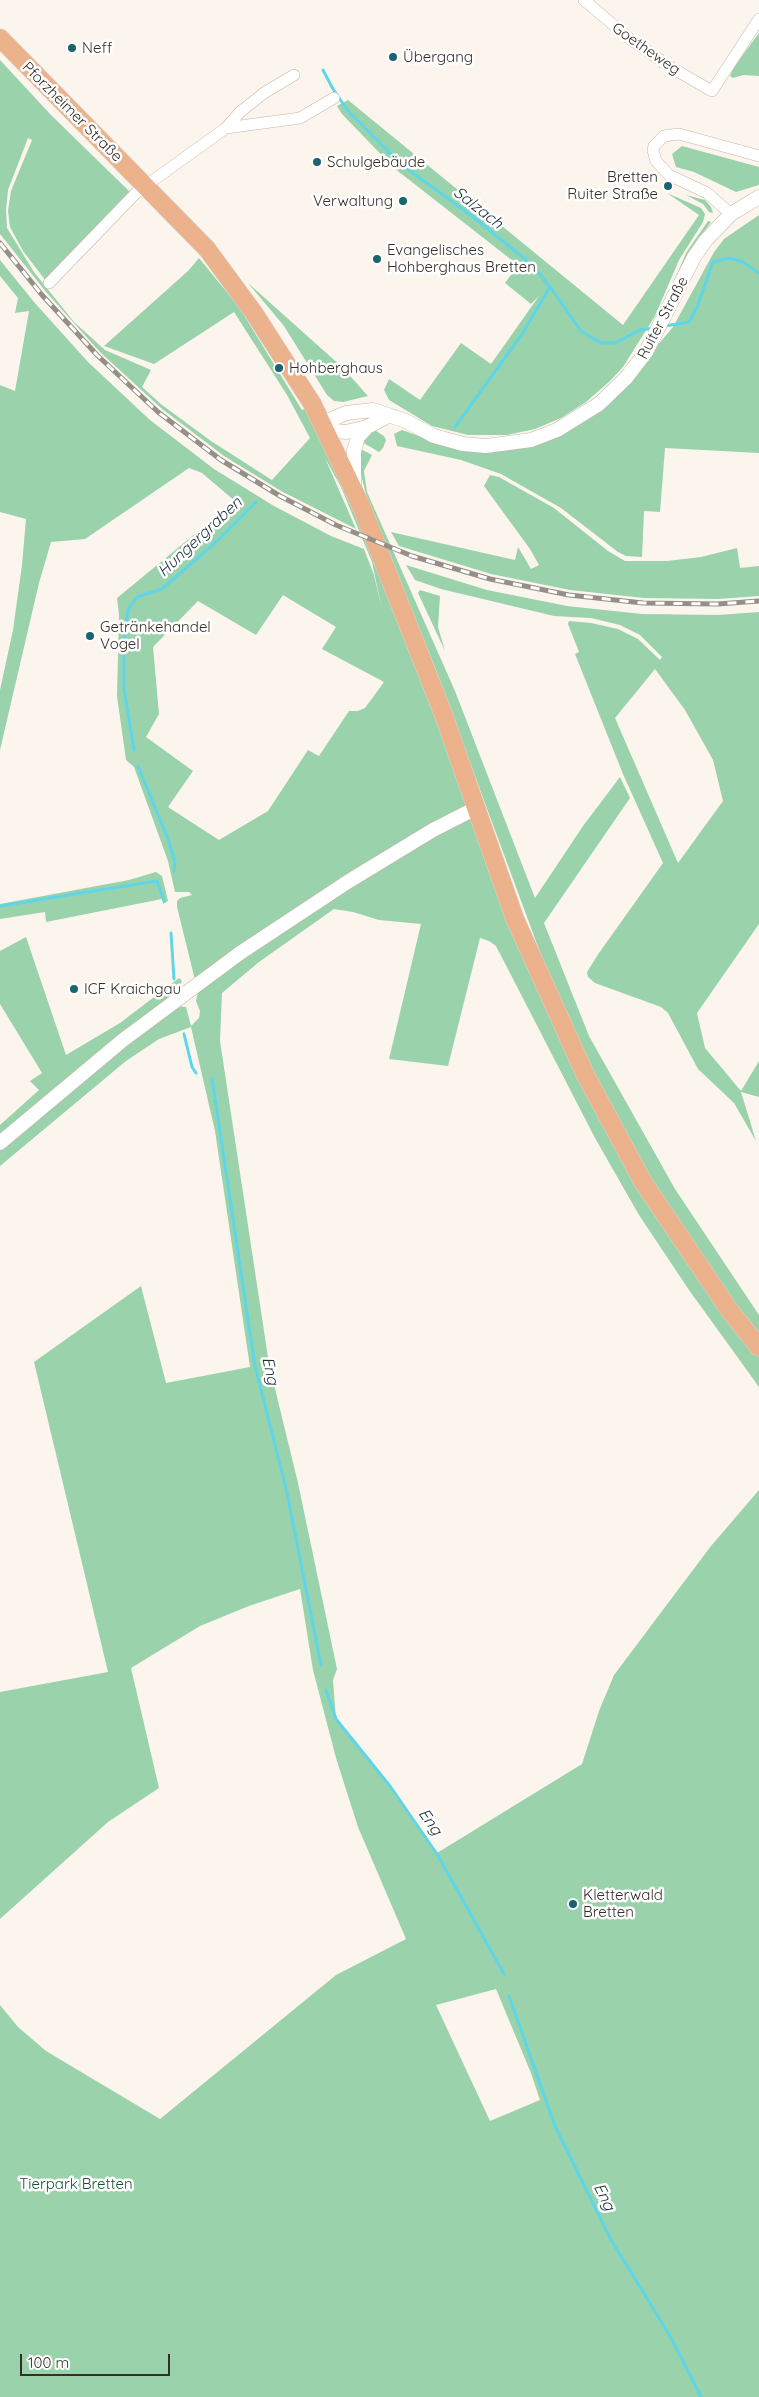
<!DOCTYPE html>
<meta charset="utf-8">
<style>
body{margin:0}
#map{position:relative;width:759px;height:2397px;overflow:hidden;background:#fcf5ed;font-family:Quicksand,sans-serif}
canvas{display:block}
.scale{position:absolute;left:20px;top:2354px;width:150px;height:22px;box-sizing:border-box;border:2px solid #362f27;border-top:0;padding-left:6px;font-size:15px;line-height:18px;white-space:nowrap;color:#362f27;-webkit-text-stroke:4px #fff;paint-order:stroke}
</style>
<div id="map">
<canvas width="759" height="2397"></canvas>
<div class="scale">100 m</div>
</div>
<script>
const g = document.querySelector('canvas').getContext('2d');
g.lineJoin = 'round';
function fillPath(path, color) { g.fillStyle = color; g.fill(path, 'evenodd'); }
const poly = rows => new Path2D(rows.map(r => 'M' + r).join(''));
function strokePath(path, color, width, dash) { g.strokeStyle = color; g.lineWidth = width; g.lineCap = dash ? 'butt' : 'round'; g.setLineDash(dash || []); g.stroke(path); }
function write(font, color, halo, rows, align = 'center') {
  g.font = font + ' Quicksand,sans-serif'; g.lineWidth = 5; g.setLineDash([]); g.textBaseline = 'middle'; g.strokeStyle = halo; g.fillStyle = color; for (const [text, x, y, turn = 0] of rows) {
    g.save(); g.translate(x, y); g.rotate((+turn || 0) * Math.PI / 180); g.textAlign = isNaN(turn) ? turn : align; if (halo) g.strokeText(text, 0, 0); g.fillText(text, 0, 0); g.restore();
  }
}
fillPath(poly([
 [759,33,759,76,743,75,733,78,730,76,734,67],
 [0,60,51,115,132,194,46,281,23,251,10,227,8,211,11,191,32,140,28,138,8,190,6,210,7,228,34,272,74,322,105,350,151,370,142,387,162,405,211,441,272,480,310,438,287,395,234,312,154,364,104,346,188,271,199,258,239,307,302,410,313,405,582,1066,434,665,369,506,357,459,359,448,372,455,364,471,367,492,455,691,535,898,583,826,620,777,630,798,544,923,589,1036,675,1189,759,1315,759,1387,689,1290,639,1215,595,1138,496,946,489,941,480,938,448,1066,389,1059,421,924,379,920,353,912,334,909,259,962,222,993,220,1041,269,1364,298,1483,337,1669,333,1680,336,1719,390,1786,437,1853,582,1764,599,1711,614,1675,711,1546,759,1490,759,2397,0,2397,0,2005,18,2027,46,2051,160,2119,336,1975,406,1939,358,1827,336,1758,313,1670,300,1589,249,1606,200,1626,131,1668,159,1788,108,1822,0,1919,0,1692,108,1672,34,1362,141,1286,166,1383,250,1367,215,1131,191,1027,159,1039,126,1061,0,1166,0,1148,61,1095,177,1006,186,1007,191,1026,199,1018,200,1011,196,1001,198,992,177,907,177,901,180,898,192,895,189,892,175,892,168,861,134,767,126,760,117,696,119,615,117,598,235,501,202,473,189,468,85,539,51,542,39,583,0,750,0,690,13,630,22,565,26,519,0,512,0,385,15,391,29,311,15,313,18,298,0,276,0,260,34,302,88,362,150,420,214,469,274,506,331,536,364,549,374,575,382,610,372,562,341,487,325,458,356,529,281,491,224,456,161,408,100,352,46,292,0,234],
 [283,595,336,627,322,649,384,682,365,708,358,711,349,711,319,756,308,750,268,811,219,840,168,807,193,771,146,737,159,714,153,647,198,601,256,635],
 [496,1989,531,2073,540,2100,490,2121,436,2005],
 [348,100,623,325,699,215,667,193,701,208,705,214,703,222,679,260,655,316,623,367,610,381,586,402,561,418,535,429,507,435,468,435,432,426,389,400,384,390,389,379,420,400,461,343,491,364,539,296,531,304,505,283,518,265,394,168,342,114,337,106],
 [682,146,759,167,759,185,736,192,694,172,676,167,672,154],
 [686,195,705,200,711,207,713,213,709,212,703,204],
 [759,215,759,453,665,448,660,512,644,511,642,557,626,556,618,552,561,508,501,474,461,460,397,446,394,434,402,430,450,447,559,434,652,352,673,327,714,252,724,239],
 [708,221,711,222,688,253,659,318,636,358,602,397,574,417,558,426,527,437,479,442,437,433,391,407,440,431,480,440,526,434,550,427,576,413,608,387,634,358,665,303,686,253],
 [248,283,342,367,368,396,343,402,334,401,327,395,284,326],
 [376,431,384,436,386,440,383,448,379,452,362,442,371,432],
 [490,475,499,477,554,508,608,551,625,561,667,561,701,557,737,548,740,568,759,566,759,596,718,599,644,598,570,590,491,574,399,546,391,532,515,560,518,547,531,569,539,565,530,549,484,486],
 [406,565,487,590,567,606,642,614,718,615,759,612,759,924,697,1013,705,1048,741,1091,759,1061,759,1097,741,1092,756,1141,734,1103,698,1069,668,1013,661,1007,595,983,588,977,587,972,599,953,663,863,623,774,575,654,579,652,568,624,569,621,591,623,618,629,638,639,660,660,662,657,640,635,620,625,591,618,554,616,441,589,415,580],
 [655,669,685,710,713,760,723,801,678,863,615,718],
 [420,590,440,596,438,627,445,651,418,593],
 [156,872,162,876,168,901,163,904,162,899,46,922,45,912,0,919,0,904,129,880],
 [26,937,66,1055,120,1023,179,978,182,981,178,990,103,1048,0,1135,0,1125,39,1090,30,1081,42,1073,0,1004,0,951]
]), '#9ad2ab');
strokePath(poly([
 [323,70,333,89,348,111,402,165,472,216,531,264,550,287,581,331,601,343,615,343,640,330,654,328],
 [665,326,689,322,697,307,713,262,730,258,743,262,759,273],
 [455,427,522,334,550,287],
 [134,750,124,689,124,641,128,610,137,597,162,589,217,541,256,502],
 [138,766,168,839,175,862,174,871],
 [0,906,157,881,164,901],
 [171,933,174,979],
 [184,1034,192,1067,196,1073],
 [212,1078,255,1366,286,1488,321,1665],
 [326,1690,336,1719,390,1786,437,1854,504,1974],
 [509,1996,555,2126,610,2238,670,2336,701,2397]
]), '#5fd6e8', 3);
const minor = poly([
 [584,0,630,39,672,68,712,91,759,19],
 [226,128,240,112,264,93,294,75],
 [653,150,654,146,664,136,679,134,759,156],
 [653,150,656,161,669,175,707,193,731,214],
 [49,283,137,192,226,128,300,118,334,98]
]);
const tertiary = poly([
 [323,423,346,413,373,410,406,421,434,436,463,444,486,446,531,440,557,430,599,404,626,378,646,352,694,257,706,240,731,214,759,197],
 [323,423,335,431,346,432,367,427,388,416],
 [354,489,354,451,358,437,367,427],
 [0,1143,123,1040,240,953,349,881,433,830,476,808]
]);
const primary = poly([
 [0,38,207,249,254,313,313,405,362,508,444,716,515,919,585,1074,643,1182,730,1311,759,1347]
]);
strokePath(minor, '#c7b6a2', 12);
strokePath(tertiary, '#c7b6a2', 15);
strokePath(primary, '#d7d5d4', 19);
strokePath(minor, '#fff', 11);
strokePath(tertiary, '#fff', 14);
strokePath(primary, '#ecb28b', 18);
const rail = poly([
 [0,243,42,295,97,355,158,412,221,460,280,496,336,525,412,556,490,579,569,595,643,603,718,604,759,601]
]);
strokePath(rail, '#968f87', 5);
strokePath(rail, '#fff', 3, [9]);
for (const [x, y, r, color] of [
 [72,48,5,"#1a6371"],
 [393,57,5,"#1a6371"],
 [317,162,5,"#1a6371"],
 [668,186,5,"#1a6371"],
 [403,201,5,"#1a6371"],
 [377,259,5,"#1a6371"],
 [279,368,5,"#1a6371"],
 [90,636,5,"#1a6371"],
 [74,989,5,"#1a6371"],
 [573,1904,5,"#1a6371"]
]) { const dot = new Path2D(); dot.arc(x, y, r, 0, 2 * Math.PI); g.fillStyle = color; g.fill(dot); strokePath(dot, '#fff', 2); }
write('15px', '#362f27', '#fff', [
 ["Neff",82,48],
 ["Übergang",403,57],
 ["Schulgebäude",327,162],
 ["Bretten",658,177,"right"],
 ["Ruiter Straße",658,194,"right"],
 ["Verwaltung",393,201,"right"],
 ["Evangelisches",387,250],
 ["Hohberghaus Bretten",387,267],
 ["Hohberghaus",289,368],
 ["Getränkehandel",100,627],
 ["Vogel",100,644],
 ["ICF Kraichgau",84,989],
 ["Kletterwald",583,1895],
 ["Bretten",583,1912]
], 'left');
write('15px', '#362f27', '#fff', [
 ["Goetheweg",646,49,35],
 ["Pforzheimer Straße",72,112,45],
 ["Ruiter Straße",663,318,-62]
]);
write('15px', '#175230', '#fff', [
 ["Tierpark Bretten",76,2184]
]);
write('italic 16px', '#1e3336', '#fff', [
 ["Salzach",478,208,38],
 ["Hungergraben",200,537,-43],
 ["Eng",270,1371,78],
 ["Eng",430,1822,55],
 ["Eng",604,2197,64]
]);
</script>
